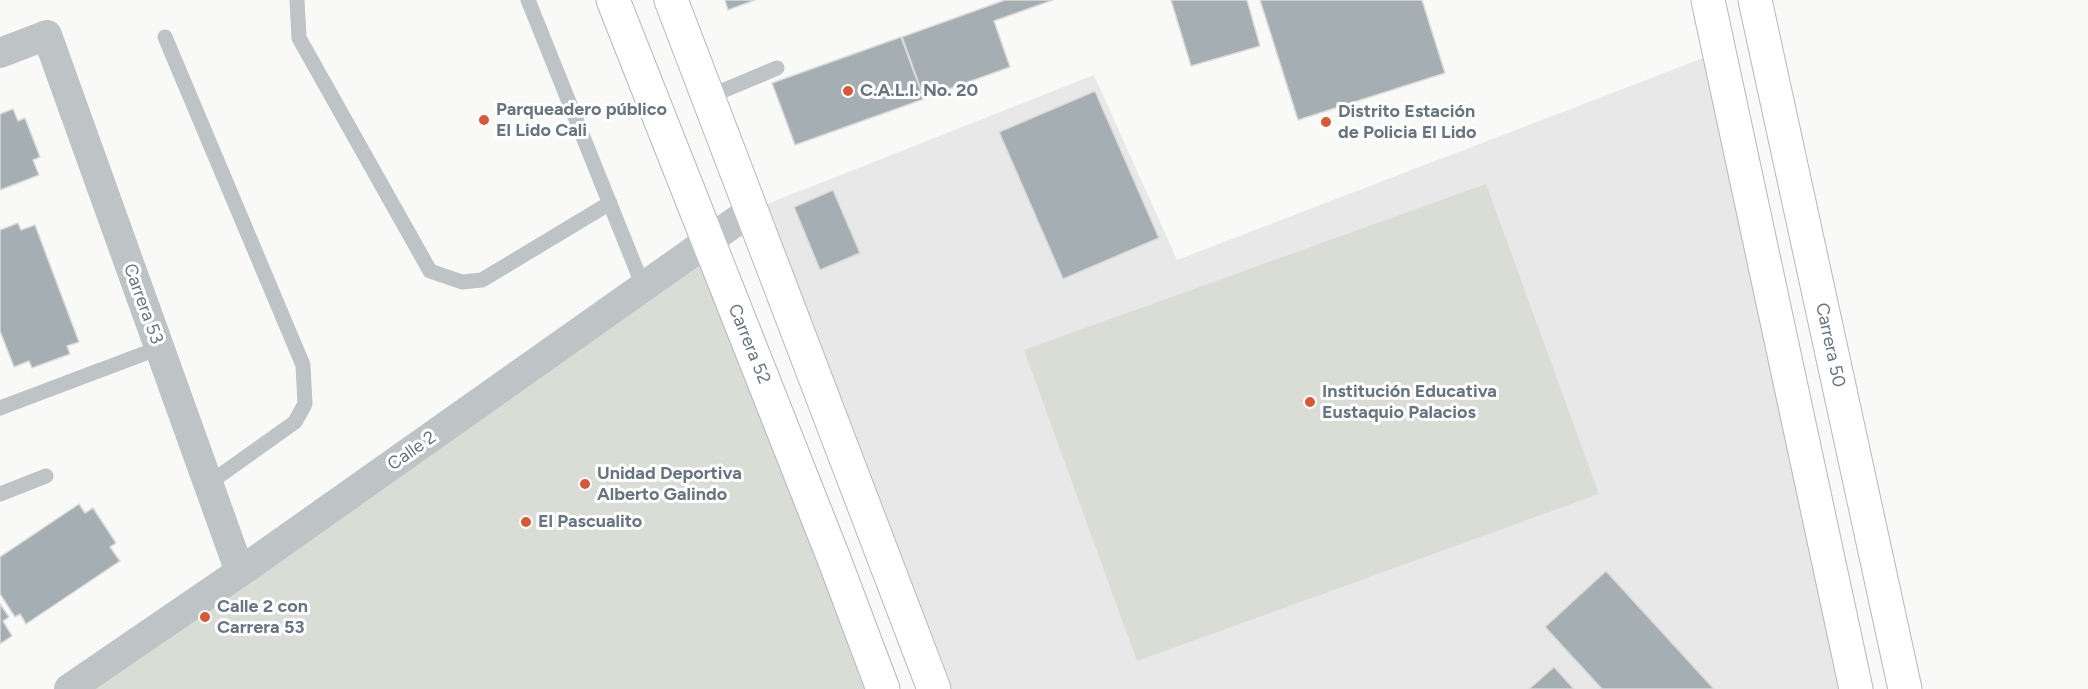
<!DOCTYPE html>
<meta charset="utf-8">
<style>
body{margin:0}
canvas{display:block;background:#f9f9f7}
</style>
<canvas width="2088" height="689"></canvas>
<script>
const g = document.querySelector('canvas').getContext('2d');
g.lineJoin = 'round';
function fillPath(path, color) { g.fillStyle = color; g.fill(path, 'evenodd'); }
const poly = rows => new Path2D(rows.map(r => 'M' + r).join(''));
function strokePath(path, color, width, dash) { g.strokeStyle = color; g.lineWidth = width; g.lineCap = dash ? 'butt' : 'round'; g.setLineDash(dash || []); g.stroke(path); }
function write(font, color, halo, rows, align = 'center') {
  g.font = font + ' Figtree,sans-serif'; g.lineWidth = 6; g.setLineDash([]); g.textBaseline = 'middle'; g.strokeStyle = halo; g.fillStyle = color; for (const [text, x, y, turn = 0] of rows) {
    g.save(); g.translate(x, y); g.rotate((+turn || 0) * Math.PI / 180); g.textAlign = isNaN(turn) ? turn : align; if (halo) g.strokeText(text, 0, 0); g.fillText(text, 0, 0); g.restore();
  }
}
fillPath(poly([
 [1719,52,1856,689,934,689,752,210,1094,75,1177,260]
]), '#e7e8e7');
fillPath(poly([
 [1486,184,1599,494,1137,661,1024,350],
 [707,240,883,689,69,689]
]), '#d9ddd6');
const building = poly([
 [725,0,755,0,728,10,725,0],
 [1005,0,1053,0,994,21,1010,67,924,98,902,37,1005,0],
 [1171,0,1247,0,1260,46,1191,66,1171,0],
 [1260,0,1422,0,1445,73,1298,120,1260,0],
 [901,37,924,99,795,145,772,83,901,37],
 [1095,91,1159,238,1063,279,999,132,1095,91],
 [13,109,18,121,25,118,40,157,33,160,39,175,0,190,0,114,13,109],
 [833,190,860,253,820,270,794,207,833,190],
 [18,223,21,230,35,225,79,342,67,346,70,354,32,368,29,361,14,367,0,331,0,230,18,223],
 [79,504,85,513,93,508,116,543,110,547,120,561,26,624,20,614,15,617,0,594,0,557,79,504],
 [1606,571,1714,689,1602,689,1545,627,1606,571],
 [0,604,9,617,3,621,12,636,0,644,0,604],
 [1554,667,1574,689,1529,689,1554,667]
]);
fillPath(building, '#a5aeb3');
strokePath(building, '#dbdbd9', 1.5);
const secondary = poly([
 [613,0,834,559,883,689],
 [671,0,934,689],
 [1708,0,1856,689],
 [1755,0,1905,689]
]);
strokePath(secondary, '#b3b9bd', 35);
strokePath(poly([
 [297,0,299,38,430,271,462,282,482,280,610,203],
 [528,0,643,286],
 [165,37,303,365,305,404,295,422,208,484],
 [708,97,777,68],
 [0,408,159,348],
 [0,494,46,476]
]), '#bec3c6', 15);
strokePath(poly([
 [0,53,47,35,240,572],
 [69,689,240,572,752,210]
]), '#bec3c6', 30);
strokePath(secondary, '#fff', 33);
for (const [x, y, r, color] of [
 [848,91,6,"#d85937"],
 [484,120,6,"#d85937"],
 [1326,122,6,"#d85937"],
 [1310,402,6,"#d85937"],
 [585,484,6,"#d85937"],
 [526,522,6,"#d85937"],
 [205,617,6,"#d85937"]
]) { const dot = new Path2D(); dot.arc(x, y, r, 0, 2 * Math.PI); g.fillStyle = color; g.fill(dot); strokePath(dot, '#fff', 2); }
write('bold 18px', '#66757f', '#fff', [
 ["C.A.L.I. No. 20",860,91],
 ["Parqueadero público",496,110],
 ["El Lido Cali",496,131],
 ["Distrito Estación",1338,112],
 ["de Policia El Lido",1338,133],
 ["Institución Educativa",1322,392],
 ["Eustaquio Palacios",1322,413],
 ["Unidad Deportiva",597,474],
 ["Alberto Galindo",597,495],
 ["El Pascualito",538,522],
 ["Calle 2 con",217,607],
 ["Carrera 53",217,628]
], 'left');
write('18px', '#66757f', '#fff', [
 ["Carrera 53",143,304,70],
 ["Carrera 52",749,344,68],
 ["Carrera 50",1830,345,78],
 ["Calle 2",412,451,-35]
]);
</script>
